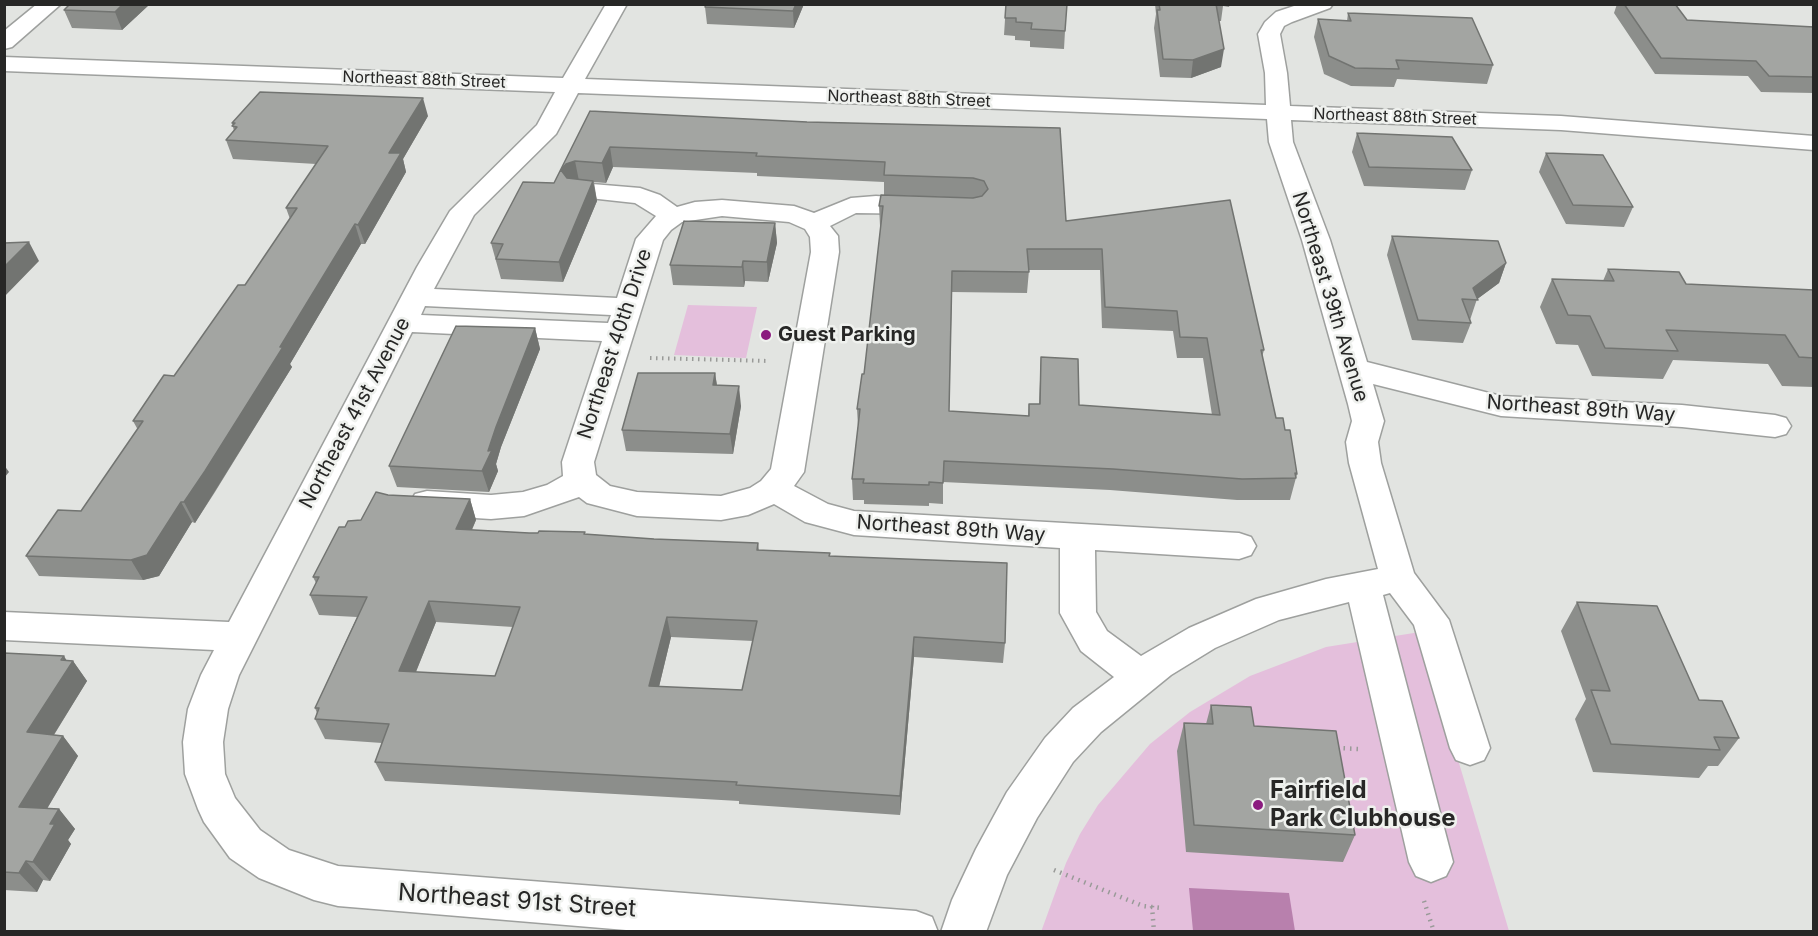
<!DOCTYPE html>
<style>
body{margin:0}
#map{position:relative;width:1818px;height:936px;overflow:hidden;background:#e2e4e1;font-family:Inter,sans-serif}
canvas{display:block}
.frame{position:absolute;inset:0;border:6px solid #272726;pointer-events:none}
</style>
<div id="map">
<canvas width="1818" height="936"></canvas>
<div class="frame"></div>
</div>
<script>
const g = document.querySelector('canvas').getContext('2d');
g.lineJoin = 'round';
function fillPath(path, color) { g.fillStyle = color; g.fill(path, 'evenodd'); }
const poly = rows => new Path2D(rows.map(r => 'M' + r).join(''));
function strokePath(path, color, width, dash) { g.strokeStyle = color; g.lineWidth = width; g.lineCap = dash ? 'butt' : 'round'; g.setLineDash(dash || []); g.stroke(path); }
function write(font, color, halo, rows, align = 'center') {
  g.font = font + ' Inter,sans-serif'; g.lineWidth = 5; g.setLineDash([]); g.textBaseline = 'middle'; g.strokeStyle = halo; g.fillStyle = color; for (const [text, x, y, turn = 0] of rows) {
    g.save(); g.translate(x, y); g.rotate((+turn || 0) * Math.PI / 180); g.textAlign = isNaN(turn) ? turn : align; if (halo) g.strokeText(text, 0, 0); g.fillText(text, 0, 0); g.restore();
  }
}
fillPath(poly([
 [688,305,757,307,746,358,674,355],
 [1420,632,1509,931,1041,932,1066,863,1080,834,1098,805,1150,744,1190,712,1250,676,1326,647]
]), '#e4bfdc');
fillPath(poly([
 [1189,888,1289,893,1295,931,1193,931]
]), '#b880ad');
const minor = poly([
 [37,4,61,4,12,47,4,49,4,31,37,4],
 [606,4,627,4,585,79,1266,105,1265,73,1258,34,1265,22,1276,12,1300,4,1333,4,1330,8,1292,22,1284,26,1280,34,1287,73,1290,106,1561,116,1814,136,1814,150,1561,130,1291,120,1293,142,1330,240,1367,362,1501,396,1682,405,1775,415,1786,418,1791,426,1786,434,1775,437,1682,427,1501,416,1373,384,1384,421,1378,442,1381,463,1414,573,1449,620,1490,748,1484,760,1470,765,1456,760,1450,748,1414,625,1390,593,1383,595,1453,862,1446,876,1431,882,1416,876,1409,862,1349,602,1279,620,1215,648,1171,675,1101,732,1073,762,1037,818,1007,875,986,932,941,932,952,900,976,849,1007,792,1045,738,1073,708,1114,677,1081,651,1060,613,1060,548,854,535,805,522,774,504,748,515,721,520,637,516,587,503,579,497,524,516,491,519,427,515,415,512,410,503,415,494,427,491,491,495,523,492,547,485,563,476,562,462,602,341,412,332,239,675,228,709,223,742,225,774,235,798,260,830,289,850,338,866,916,911,932,917,938,932,650,932,338,906,314,900,259,878,230,858,204,822,198,809,185,774,183,742,188,709,201,675,214,650,4,640,4,612,229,622,417,267,450,211,537,125,555,92,4,71,4,57,563,78,606,4],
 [578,93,1267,119,1269,142,1302,240,1348,404,1352,421,1346,442,1349,463,1378,569,1326,579,1256,599,1189,628,1141,656,1107,631,1096,612,1095,550,1239,559,1251,555,1256,546,1251,537,1239,533,854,511,828,504,794,486,804,472,839,252,838,236,830,226,856,213,926,214,935,212,939,206,935,200,876,196,851,198,814,213,794,206,722,200,695,202,677,207,660,195,640,188,580,183,571,186,567,191,571,196,635,203,656,216,636,239,617,298,434,289,474,215,556,134,578,93],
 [722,216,789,222,805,229,810,237,811,252,771,469,761,481,750,488,721,496,637,492,610,486,596,475,594,462,663,240,671,230,682,222,722,216],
 [425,306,611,315,608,323,421,315,425,306]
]);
strokePath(minor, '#9ea09e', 3);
strokePath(poly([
 [650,358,769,361]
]), '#999a98', 4, [1.5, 4.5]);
strokePath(poly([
 [1337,748,1359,749],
 [1054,870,1143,906,1161,908],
 [1424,901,1434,932],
 [1152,906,1154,932]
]), '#999a98', 4.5, [1.5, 5]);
fillPath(minor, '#fff');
fillPath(poly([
 [70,4,150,4,122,30,72,28,64,10],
 [804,4,794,28,707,24,705,7],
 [1006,4,1065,31,1064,49,1030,47,1030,41,1015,40,1015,36,1004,35],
 [1155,4,1230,4,1229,7,1223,6,1221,21,1219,21,1221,67,1191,78,1160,77,1154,28,1156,14],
 [1617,4,1675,4,1687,20,1814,27,1814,93,1761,92,1748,76,1655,74,1614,13],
 [1348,13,1493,65,1487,84,1397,79,1394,87,1351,86,1324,74,1314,37,1318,19,1347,21],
 [590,111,807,122,1060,128,1066,221,1264,350,1262,357,1276,418,1285,430,1297,474,1290,500,1237,500,1110,490,943,482,943,504,929,503,929,506,864,504,864,500,853,500,852,479,858,426,857,409,864,374,881,226,880,226,879,206,974,198,884,195,884,182,757,176,757,173,613,167,606,183,594,182,597,201,563,282,501,279,491,243,554,183],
 [1029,270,1100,270,1102,328,1173,331,1177,358,1203,358,1212,415,1079,405,1041,357,1039,404,1029,404,1028,416,949,411,952,292,1027,293],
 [428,116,403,159,406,172,365,244,361,244,290,364,292,367,215,492,195,523,192,522,159,576,143,580,39,576,26,556,81,511,138,430,133,421,174,376,245,285,290,219,286,208,316,164,233,159,226,140,234,131,232,123],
 [1357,133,1472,170,1465,190,1364,186,1352,152],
 [1546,153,1633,207,1624,227,1566,224,1539,172],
 [775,223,777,243,768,282,745,281,744,287,673,285,670,265],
 [1392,236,1506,263,1499,283,1477,299,1470,320,1471,323,1463,343,1412,340,1387,255],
 [1608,269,1686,284,1814,290,1814,387,1782,386,1768,364,1673,360,1663,379,1592,376,1578,345,1556,344,1540,307,1552,279,1603,281],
 [535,328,540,349,501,447,496,464,498,471,489,492,397,487,389,466],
 [715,373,717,385,741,406,733,454,626,451,622,430],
 [388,495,470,499,476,520,472,530,529,533,585,534,654,539,758,543,759,550,830,556,1005,643,1003,663,914,657,900,815,739,804,739,801,385,781,375,762,382,743,325,739,315,719,317,713,315,708,357,617,319,615,310,595,316,583,313,577,345,527,361,520],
 [436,622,513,627,495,676,416,672],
 [671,637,753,641,742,690,659,687],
 [1577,602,1699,700,1739,738,1718,766,1708,766,1699,778,1593,772,1575,719,1586,699,1561,631],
 [4,653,73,661,87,681,54,735,63,736,78,756,47,809,59,809,75,829,68,840,71,844,50,881,43,880,37,892,4,890],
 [1211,705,1254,726,1355,835,1343,862,1186,852,1177,751,1184,723,1206,724]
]), '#8c8e8b');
fillPath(poly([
 [123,4,150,4,122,30,115,12],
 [796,4,804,4,794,28,793,11],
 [1224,49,1221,67,1191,78,1193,60],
 [423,98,428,116,403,159,406,172,365,244,358,225,389,153],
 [610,147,613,167,606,183,602,163],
 [575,161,579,181,570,184,561,170,566,164],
 [593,181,597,201,563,282,559,262],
 [775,223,777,243,768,282,767,262],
 [355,224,361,244,290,364,292,367,195,523,184,502],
 [29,242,39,261,4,297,4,267],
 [743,261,745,281,744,287,742,267],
 [1506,263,1499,283,1476,300,1473,288],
 [535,328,540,349,501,447,496,464,498,471,489,492,482,471,488,451,496,427],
 [715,373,718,393,713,385],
 [739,386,741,406,733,454,730,434],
 [4,465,9,472,4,478],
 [470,499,476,520,463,549,456,529],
 [181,502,192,522,159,576,143,580,131,560],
 [429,601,436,622,408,691,399,671],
 [667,617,671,637,654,707,649,686],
 [914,637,914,657,900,815,900,796],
 [64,656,70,666,73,661,87,681,43,752,27,732],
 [63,736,78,756,36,827,19,807],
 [59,809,75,829,68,840,71,844,50,881,33,862,50,824],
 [26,861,43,880,37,892,19,873]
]), '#727471');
const building = poly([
 [70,4,123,4,115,12,64,10,70,4],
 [706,4,796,4,793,11,705,7,706,4],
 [1006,4,1067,4,1065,31,1031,29,1032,23,1016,22,1016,18,1005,18,1006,4],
 [1159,4,1216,4,1224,49,1193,60,1163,59,1157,10,1160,10,1159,4],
 [1624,4,1675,4,1687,20,1814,27,1814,77,1769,76,1756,61,1661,58,1624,4],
 [1348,13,1472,18,1493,65,1396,60,1399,69,1355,68,1329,56,1318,19,1351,21,1348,13],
 [260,92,423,98,389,153,401,153,358,225,355,224,280,347,283,347,205,471,184,502,181,502,147,555,131,560,26,556,58,510,81,511,143,421,133,421,164,375,174,376,238,285,245,285,297,208,286,208,328,146,226,140,237,127,232,126,235,123,232,123,260,92],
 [590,111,807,122,1060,128,1066,221,1230,200,1264,350,1261,350,1276,418,1283,418,1285,430,1290,430,1297,474,1295,473,1296,478,1242,479,1113,469,944,461,943,483,929,482,929,485,863,483,864,479,852,479,860,409,857,409,862,374,864,374,883,206,879,206,881,195,973,198,982,196,988,189,984,181,973,178,884,175,885,162,756,156,757,153,610,147,602,163,575,161,566,164,561,170,567,178,593,181,559,262,496,259,503,244,491,243,523,182,554,183,590,111],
 [1027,249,1102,249,1105,307,1177,311,1180,337,1207,338,1220,415,1079,405,1078,359,1041,357,1040,404,1029,404,1029,416,949,411,952,271,1029,272,1027,249],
 [1357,133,1452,137,1472,170,1369,167,1357,133],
 [1546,153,1603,155,1633,207,1573,205,1546,153],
 [684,221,775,223,767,262,743,261,742,267,670,265,684,221],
 [1392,236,1498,241,1506,263,1473,288,1478,300,1462,299,1471,323,1418,320,1392,236],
 [29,242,4,267,4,243,29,242],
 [1608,269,1679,272,1686,284,1814,290,1814,358,1799,357,1785,335,1666,330,1678,351,1605,348,1590,316,1568,315,1552,279,1614,281,1608,269],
 [456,326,535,328,496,427,488,451,492,450,482,471,389,466,456,326],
 [638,373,715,373,713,385,739,386,730,434,622,430,638,373],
 [376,492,388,495,470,499,456,529,529,533,538,533,539,531,585,532,584,534,654,539,758,543,757,550,830,553,829,556,1007,563,1005,643,914,637,900,796,736,785,737,782,375,762,389,724,315,719,319,708,315,708,367,597,310,595,319,577,313,577,339,527,345,527,348,521,361,520,376,492],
 [429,601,520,607,495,676,399,671,429,601],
 [667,617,757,621,742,690,649,686,667,617],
 [1577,602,1657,606,1699,700,1722,701,1739,738,1714,737,1720,750,1611,744,1591,690,1610,691,1577,602],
 [4,653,64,656,61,660,73,661,27,732,63,736,19,807,59,809,50,824,55,824,33,862,26,861,19,873,4,872,4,653],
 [1211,705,1251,707,1254,726,1336,731,1355,835,1194,825,1184,723,1213,724,1211,705]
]);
fillPath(building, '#a3a5a2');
strokePath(building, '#727471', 1.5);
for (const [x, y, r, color] of [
 [766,335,6,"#8b1b7f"],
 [1258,805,6,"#8b1b7f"]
]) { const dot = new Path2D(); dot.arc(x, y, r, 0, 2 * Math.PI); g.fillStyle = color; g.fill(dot); strokePath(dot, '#eff1ee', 2); }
write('16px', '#272726', '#eff1ee', [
 ["Northeast 88th Street",424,80,2],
 ["Northeast 88th Street",909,99,2],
 ["Northeast 88th Street",1395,117,2]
]);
write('20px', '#272726', '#eff1ee', [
 ["Northeast 39th Avenue",1330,297,73],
 ["Northeast 40th Drive",615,344,-72],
 ["Northeast 89th Way",1581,409,4],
 ["Northeast 41st Avenue",355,413,-62],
 ["Northeast 89th Way",951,529,4]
]);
write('bold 20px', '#272726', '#eff1ee', [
 ["Guest Parking",778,335]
], 'left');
write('bold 24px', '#272726', '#eff1ee', [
 ["Fairfield",1270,791],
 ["Park Clubhouse",1270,819]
], 'left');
write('24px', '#272726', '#eff1ee', [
 ["Northeast 91st Street",517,901,4]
]);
</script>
